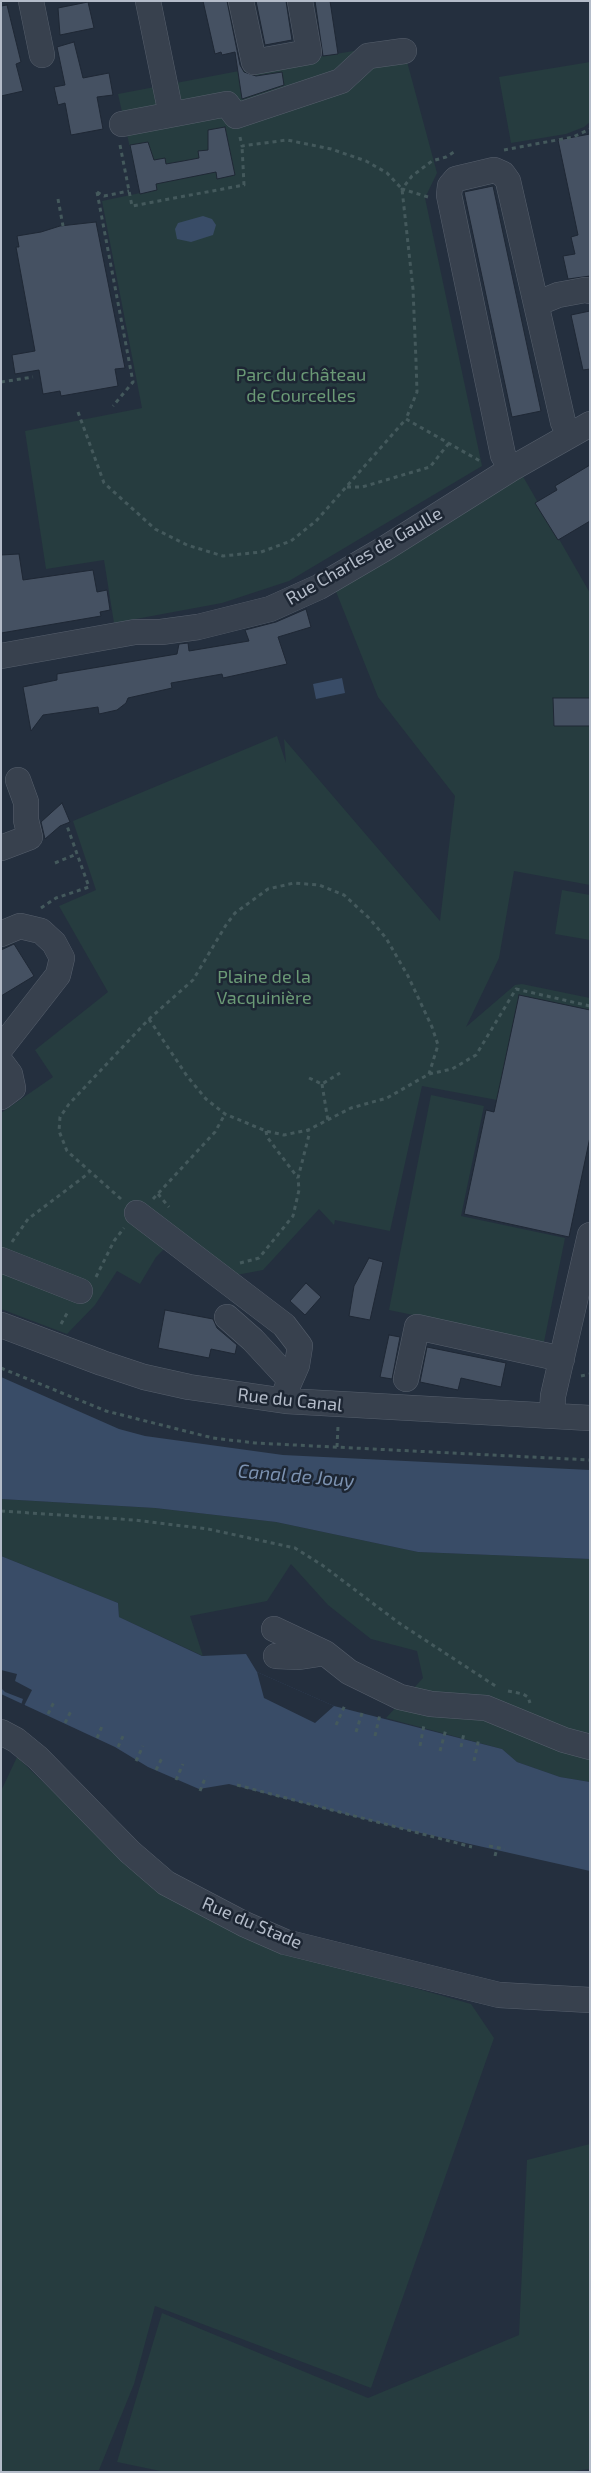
<!DOCTYPE html>
<meta charset="utf-8">
<style>
body{margin:0}
#map{position:relative;width:591px;height:2473px;overflow:hidden;background:#242f3e;font-family:"Exo 2",sans-serif}
canvas{display:block}
.frame{position:absolute;inset:0;border:2px solid #b4bcc9;pointer-events:none}
</style>
<div id="map">
<canvas width="591" height="2473"></canvas>
<div class="frame"></div>
</div>
<script>
const g = document.querySelector('canvas').getContext('2d');
g.lineJoin = 'round';
function fillPath(path, color) { g.fillStyle = color; g.fill(path, 'evenodd'); }
const poly = rows => new Path2D(rows.map(r => 'M' + r).join(''));
function strokePath(path, color, width, dash) { g.strokeStyle = color; g.lineWidth = width; g.lineCap = dash ? 'butt' : 'round'; g.setLineDash(dash || []); g.stroke(path); }
function write(font, color, halo, rows, align = 'center') {
  g.font = font + ' "Exo 2",sans-serif'; g.lineWidth = 5; g.setLineDash([]); g.textBaseline = 'middle'; g.strokeStyle = halo; g.fillStyle = color; for (const [text, x, y, turn = 0] of rows) {
    g.save(); g.translate(x, y); g.rotate((+turn || 0) * Math.PI / 180); g.textAlign = isNaN(turn) ? turn : align; if (halo) g.strokeText(text, 0, 0); g.fillText(text, 0, 0); g.restore();
  }
}
fillPath(poly([
 [402,43,437,173,425,198,482,466,289,581,222,603,114,623,104,560,46,569,25,431,142,408,102,201,140,193,118,94,281,63],
 [590,62,590,122,584,127,566,134,511,143,499,77],
 [521,473,590,593,590,885,514,871,499,958,466,1027,515,985,522,984,590,998,590,1010,519,995,497,1100,422,1086,390,1231,335,1220,334,1225,319,1209,263,1270,231,1276,181,1232,156,1257,140,1284,117,1271,95,1305,67,1334,1,1309,1,1113,53,1077,35,1050,108,992,59,906,96,890,73,821,277,736,286,763,284,739,440,921,455,796,378,697,335,589],
 [562,890,590,895,590,940,555,934],
 [431,1095,484,1106,461,1216,565,1238,544,1342,389,1310],
 [1,1499,155,1508,276,1522,418,1552,590,1559,590,1782,560,1777,517,1762,502,1749,386,1718,423,1678,417,1651,371,1639,328,1605,291,1564,267,1601,190,1616,203,1656,119,1617,118,1603,1,1556],
 [17,1757,142,1877,281,1950,471,2004,494,2038,371,2388,155,2306,134,2384,99,2470,1,2472,1,1791],
 [590,2144,590,2469,566,2472,165,2472,117,2462,162,2313,368,2398,519,2335,527,2160]
]), '#263c3f');
fillPath(poly([
 [203,216,212,219,216,225,213,235,191,242,177,239,175,229,178,223],
 [342,678,345,693,316,699,313,684],
 [1,1377,119,1429,145,1436,283,1455,590,1470,590,1559,418,1552,276,1522,155,1508,1,1499],
 [1,1556,118,1603,119,1617,202,1656,246,1654,257,1672,334,1706,502,1749,517,1762,560,1777,590,1782,590,1871,403,1829,229,1784,199,1789,148,1767,115,1747,1,1694]
]), '#394c67');
fillPath(poly([
 [1,1670,17,1674,15,1681,32,1690,24,1706,21,1705,23,1699,5,1692,1,1688],
 [257,1672,334,1706,315,1723,264,1698]
]), '#242f3e');
const building = poly([
 [203,1,227,1,240,65,244,72,256,76,282,72,284,85,242,99,235,52,222,55,221,52,215,54,203,1],
 [256,1,286,1,292,40,265,45,256,1],
 [315,1,330,1,338,54,323,56,315,1],
 [88,2,94,28,60,35,58,8,88,2],
 [7,5,21,62,16,64,23,91,1,96,1,6,7,5],
 [74,42,83,78,109,73,113,95,97,97,103,129,71,135,65,103,58,105,54,87,65,85,57,47,74,42],
 [225,127,235,175,217,179,216,172,156,184,157,190,140,194,130,145,148,142,154,160,165,158,166,164,183,161,199,158,198,151,208,150,208,130,225,127],
 [590,134,590,276,568,279,563,256,575,254,571,237,578,235,558,140,590,134],
 [493,186,541,411,512,417,464,192,493,186],
 [96,222,125,368,115,369,118,386,61,396,60,391,43,394,39,370,15,374,12,355,35,351,16,247,19,247,17,236,41,232,60,226,96,222],
 [590,311,590,369,583,370,571,315,590,311],
 [590,465,590,521,558,540,535,503,557,490,555,486,590,465],
 [19,554,23,580,93,570,97,592,107,590,110,610,100,612,101,616,1,633,1,555,19,554],
 [306,609,311,627,278,637,287,664,223,678,222,674,171,683,172,688,128,698,126,703,117,710,99,714,98,707,43,715,31,731,23,687,57,680,57,674,177,654,179,644,188,643,189,651,249,641,245,630,276,622,306,609],
 [553,698,590,698,590,726,554,726,553,698],
 [62,803,70,822,60,826,45,839,41,822,62,803],
 [14,944,34,976,1,996,1,950,14,944],
 [519,995,590,1010,590,1137,569,1237,464,1214,486,1110,494,1112,519,995],
 [369,1258,383,1262,370,1320,349,1316,354,1286,369,1258],
 [306,1283,321,1297,305,1315,290,1301,306,1283],
 [165,1310,213,1319,217,1328,237,1345,235,1354,211,1349,209,1358,158,1348,165,1310],
 [389,1335,400,1337,392,1379,380,1377,389,1335],
 [427,1347,506,1363,501,1387,461,1378,458,1390,420,1382,427,1347]
]);
fillPath(building, '#455162');
strokePath(building, '#1f2835', 1);
const minor = poly([
 [31,1,42,55],
 [148,1,171,114],
 [241,1,254,62,309,52,300,1],
 [122,124,227,104,236,116,341,81,368,56,404,51],
 [536,304,558,295,585,290,590,291],
 [511,469,503,455,449,195,450,186,456,179,494,170,503,174,508,181,563,422,569,435],
 [1,656,135,632,161,632,198,627,270,609,319,587,384,549,511,469,590,424],
 [1,848,30,837,26,820,26,802,18,780],
 [1,934,20,926,41,931,54,943,62,958,58,975,1,1048],
 [1,1062,10,1074,13,1088,1,1097],
 [137,1213,284,1325,300,1346,297,1365,286,1390,286,1401],
 [1,1260,80,1291],
 [227,1317,253,1340,290,1380],
 [1,1325,102,1363,144,1377,189,1387,286,1401,590,1418],
 [406,1379,417,1327,562,1359],
 [552,1416,553,1396,590,1235],
 [274,1629,325,1653,349,1672,400,1697,431,1704,486,1708,564,1740,590,1747],
 [276,1656,299,1657,325,1653],
 [1,1732,16,1740,38,1758,130,1852,166,1883,244,1924,285,1942,499,1995,590,2000]
]);
strokePath(minor, '#565f6c', 26);
strokePath(poly([
 [240,137,242,146,287,140,331,149,366,161,387,173,402,189,413,289,416,361,417,392,406,419],
 [120,145,132,206,244,185,242,146],
 [504,150,573,137,590,129],
 [97,192,133,382,113,406],
 [97,192,104,196,129,191],
 [428,197,402,189,412,176,432,161,446,157,454,152],
 [58,199,63,226],
 [1,382,33,377],
 [78,412,104,483,155,529,187,545,223,556,261,552,291,541,316,521,406,419,480,461],
 [347,487,362,487,430,467,449,443],
 [55,863,77,854],
 [41,908,56,898,89,887,67,826],
 [149,1019,187,1076,206,1099,225,1114,266,1131,284,1135,308,1130,351,1108,387,1098,429,1074,452,1069,476,1055,516,989,590,1006],
 [309,1078,322,1084,340,1073],
 [322,1084,328,1121],
 [266,1131,267,1137,298,1178],
 [158,1194,169,1207],
 [121,1199,67,1151,59,1131,60,1117,69,1104,149,1019,193,980,226,925,235,913,268,889,294,883,319,885,344,895,369,918,386,938,408,976,432,1027,438,1045,429,1074],
 [153,1199,215,1132,225,1114],
 [12,1242,28,1219,89,1173],
 [240,1263,259,1258,293,1216,299,1190,298,1178,309,1135,308,1130],
 [96,1277,114,1241,124,1228],
 [61,1324,69,1310],
 [1,1368,106,1411,213,1438,255,1443,590,1460],
 [581,1376,590,1374],
 [337,1447,338,1426],
 [1,1511,134,1520,208,1529,295,1548,322,1565,399,1623,497,1687],
 [508,1691,523,1694,528,1697,530,1703],
 [48,1714,54,1702],
 [65,1723,72,1709],
 [336,1725,345,1705],
 [356,1732,363,1710],
 [375,1736,380,1714],
 [97,1738,103,1724],
 [420,1746,424,1725],
 [118,1747,124,1734],
 [461,1747,464,1733],
 [440,1751,446,1729],
 [136,1761,143,1746],
 [474,1761,479,1738],
 [156,1770,163,1756],
 [176,1780,183,1764],
 [237,1785,472,1847],
 [200,1791,206,1776],
 [489,1846,505,1849],
 [495,1856,497,1848]
]), '#44595c', 3, [4, 4]);
strokePath(minor, '#38414e', 25);
write('18px', '#6b9a76', '#1d2633', [
 ["Parc du château",301,375],
 ["de Courcelles",301,396],
 ["Plaine de la",264,977],
 ["Vacquinière",264,998]
]);
write('18px', '#b4bcc9', '#1d2633', [
 ["Rue Charles de Gaulle",364,556,-30],
 ["Rue du Canal",290,1400,6],
 ["Rue du Stade",252,1923,23]
]);
write('italic 19px', '#7c92b1', '#1d2633', [
 ["Canal de Jouy",296,1476,5]
]);
</script>
